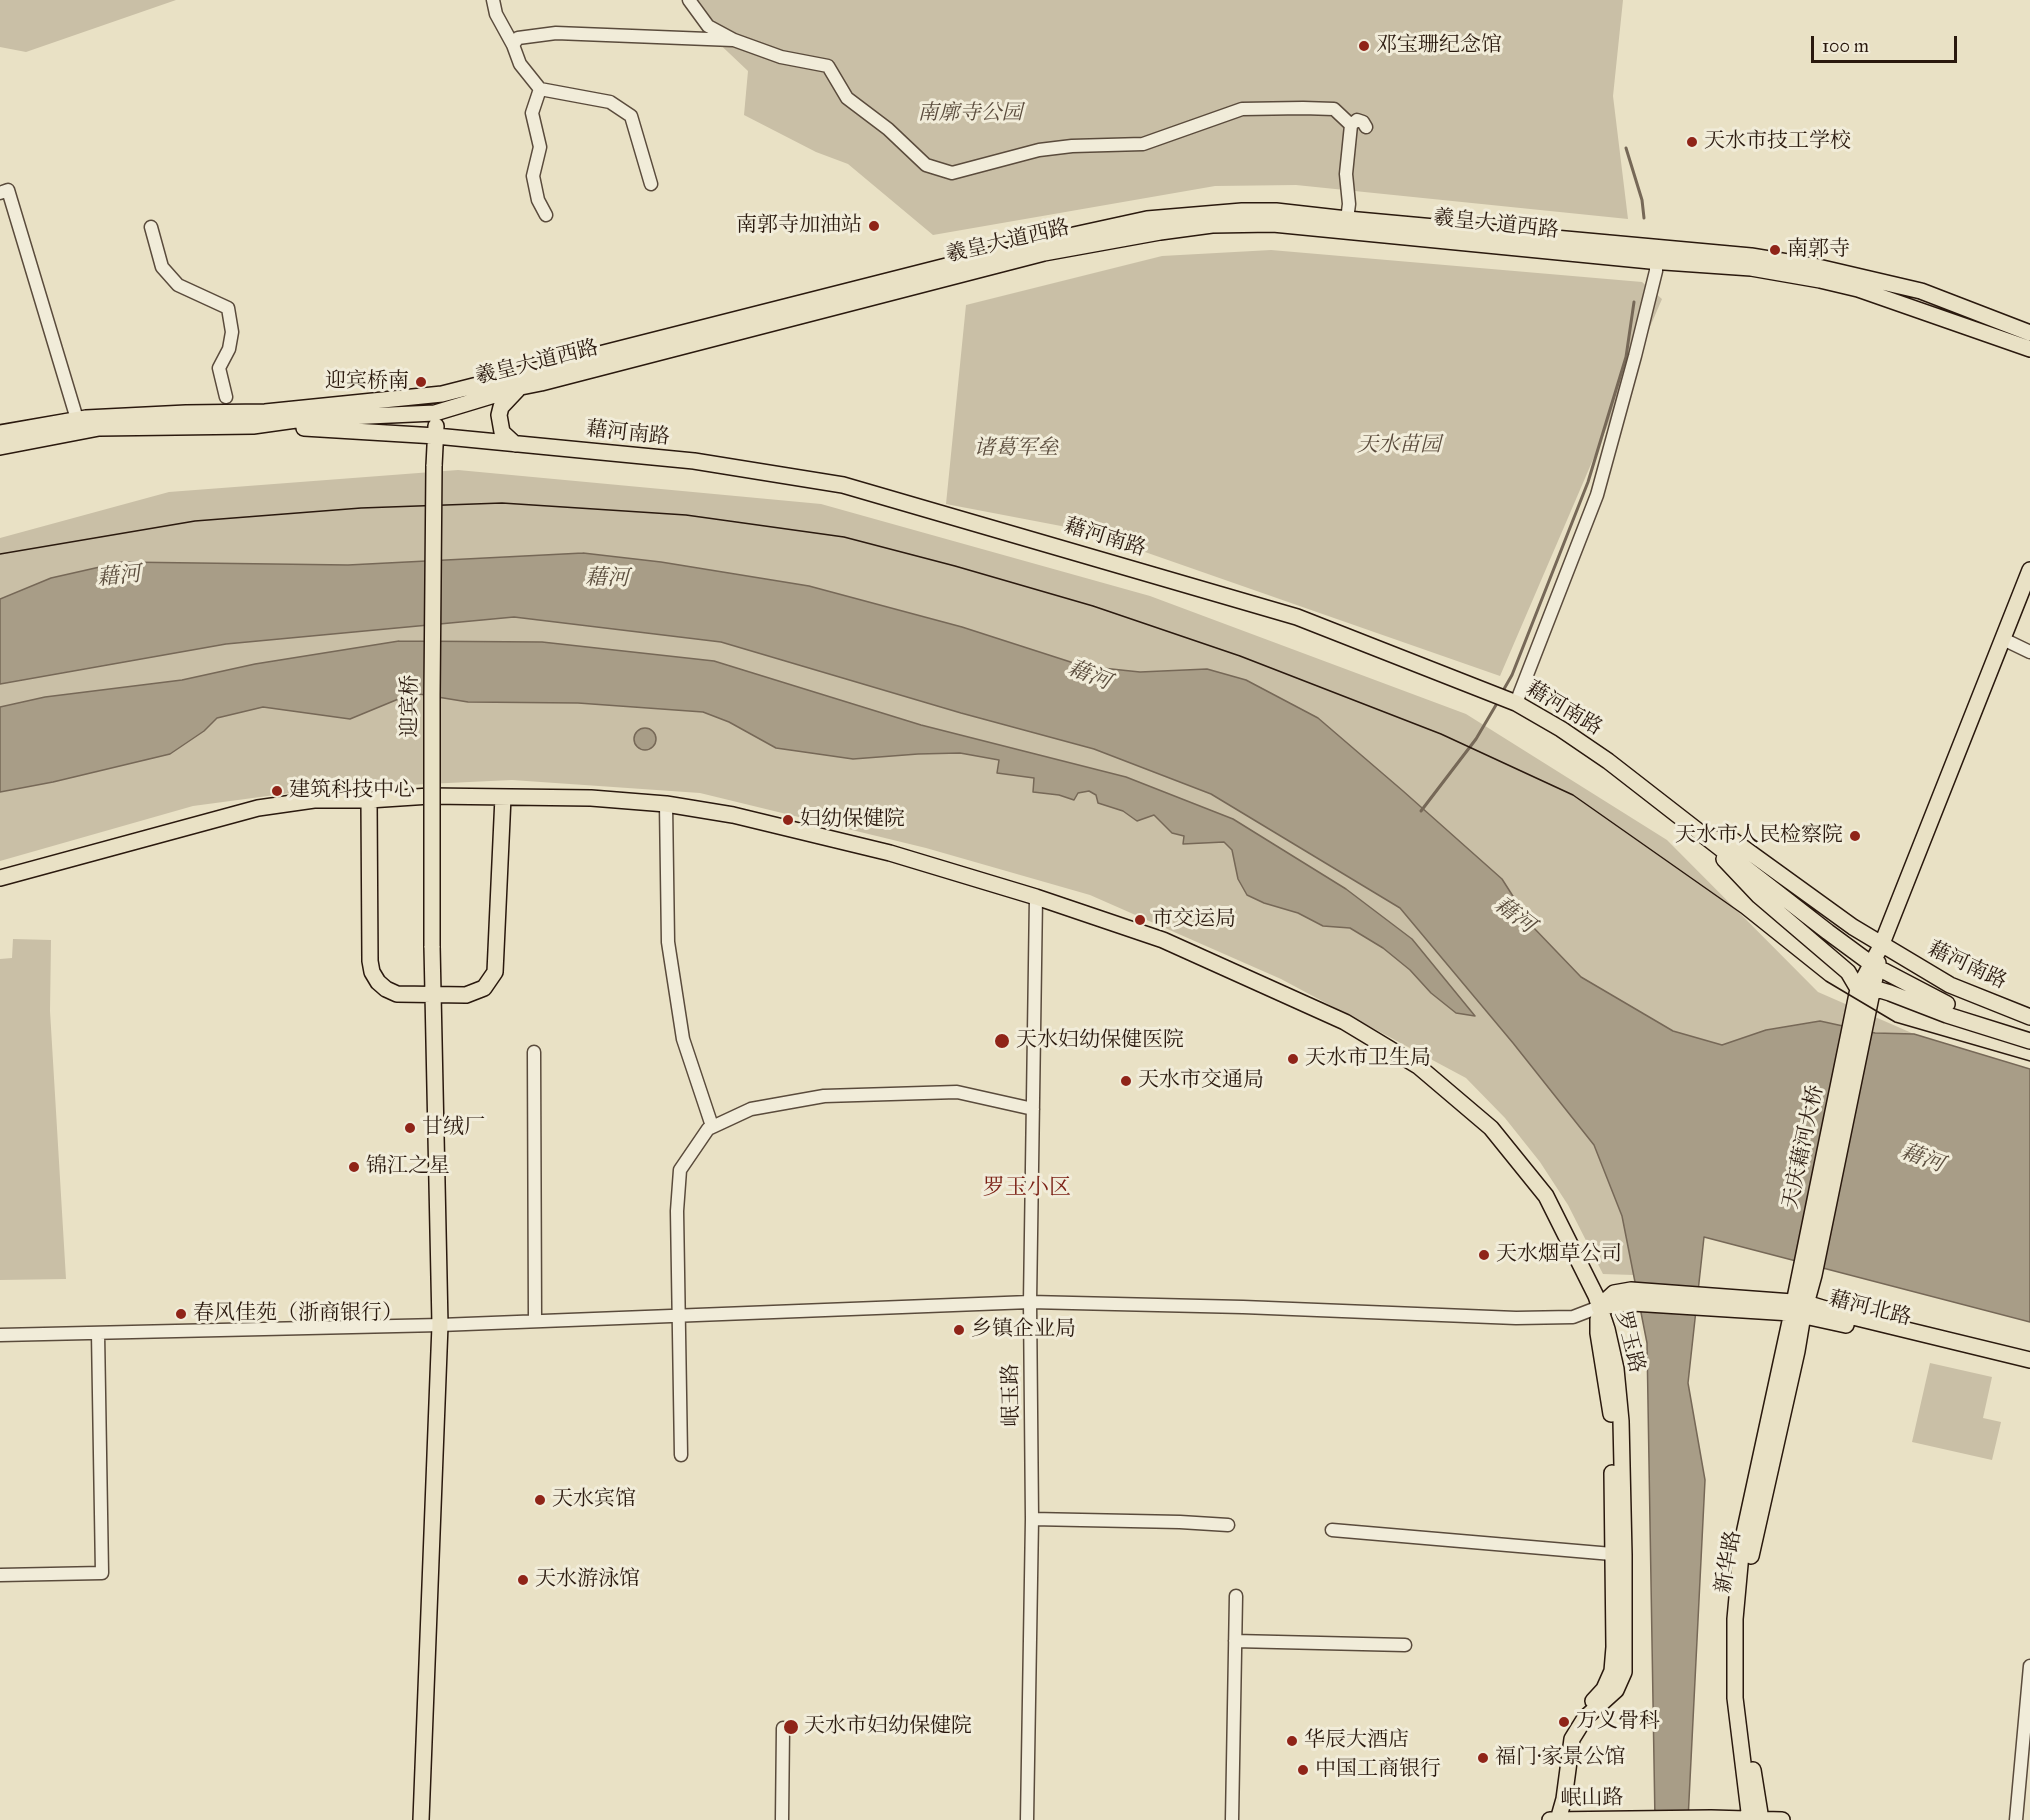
<!DOCTYPE html>
<meta charset="utf-8">
<style>
body{margin:0}
#map{position:relative;width:2030px;height:1820px;overflow:hidden;background:#e9e1c5;font-family:"IM FELL Great Primer",serif}
canvas{display:block}
.scale{position:absolute;left:1811px;top:36px;width:146px;height:27px;box-sizing:border-box;border:3px solid #2a190e;border-top:0;padding-left:8px;font-size:18px;line-height:21px;white-space:nowrap;color:#2a190e;-webkit-text-stroke:4px #f1ecd9;paint-order:stroke}
</style>
<div id="map">
<canvas width="2030" height="1820"></canvas>
<div class="scale">100 m</div>
</div>
<script>
const g = document.querySelector('canvas').getContext('2d');
g.lineJoin = 'round';
function fillPath(path, color) { g.fillStyle = color; g.fill(path, 'evenodd'); }
const poly = rows => new Path2D(rows.map(r => 'M' + r).join(''));
function strokePath(path, color, width, dash) { g.strokeStyle = color; g.lineWidth = width; g.lineCap = dash ? 'butt' : 'round'; g.setLineDash(dash || []); g.stroke(path); }
function write(font, color, halo, rows, align = 'center') {
  g.font = font + ' "IM FELL Great Primer","Noto Serif SC",serif'; g.lineWidth = 6; g.setLineDash([]); g.textBaseline = 'middle'; g.strokeStyle = halo; g.fillStyle = color; for (const [text, x, y, turn = 0] of rows) {
    g.save(); g.translate(x, y); g.rotate((+turn || 0) * Math.PI / 180); g.textAlign = isNaN(turn) ? turn : align; if (halo) g.strokeText(text, 0, 0); g.fillText(text, 0, 0); g.restore();
  }
}
fillPath(poly([
 [0,0,176,0,26,52,0,47],
 [687,0,1623,0,1613,96,1628,219,1296,185,1215,186,933,235,848,164,816,152,744,115,748,71,710,35],
 [1271,250,1642,282,1662,299,1500,676,1082,530,946,504,966,305,1162,256],
 [458,470,821,504,1150,596,1466,714,1667,840,1818,992,1914,1034,1875,1033,1820,1021,1766,1030,1722,1045,1673,1031,1581,977,1532,926,1502,879,1318,718,1246,680,1207,669,1140,672,1083,666,962,627,809,586,661,562,583,553,348,565,0,599,0,538,169,492],
 [514,617,721,642,1094,749,1211,794,1400,908,1513,1043,1594,1145,1622,1216,1634,1275,1603,1274,1568,1205,1540,1162,1505,1118,1466,1078,1281,979,1090,895,926,848,700,793,512,780,320,789,193,806,0,861,0,684,225,644],
 [13,939,51,940,50,1011,66,1279,0,1280,0,959,12,958],
 [1930,1363,1992,1377,1983,1418,2001,1422,1992,1460,1912,1442]
]), '#c9bfa6');
const water = poly([
 [583,553,661,562,809,586,962,627,1083,666,1140,672,1207,669,1246,680,1318,718,1403,791,1502,879,1532,926,1581,977,1673,1031,1722,1045,1766,1030,1820,1021,1875,1033,1914,1034,2030,1069,2030,1322,1704,1237,1688,1383,1705,1480,1688,1820,1655,1820,1647,1343,1622,1216,1594,1145,1513,1043,1400,908,1211,794,1094,749,961,713,721,642,514,617,226,644,0,684,0,599,51,578,122,562,348,565,583,553],
 [399,641,542,642,714,661,921,725,1126,777,1233,819,1346,889,1412,939,1475,1016,1456,1013,1431,993,1410,970,1383,948,1350,928,1323,926,1298,913,1264,903,1247,895,1238,879,1232,850,1224,842,1183,844,1184,836,1172,833,1154,815,1137,821,1123,811,1098,803,1096,795,1089,791,1078,793,1074,800,1059,795,1033,792,1034,778,997,773,999,760,960,753,918,754,853,759,776,748,729,722,703,712,578,703,468,702,413,693,350,719,263,707,217,718,204,731,170,754,53,782,0,792,0,707,45,697,182,680,255,664,399,641],
 '634 739a11 11 0 1 1 22 0a11 11 0 1 1-22 0Z'
]);
fillPath(water, '#a89d87');
strokePath(water, '#766857', 1.5);
strokePath(poly([
 [1626,148,1642,200,1644,218],
 [1504,689,1512,675,1588,482,1626,357,1634,302],
 [1421,811,1476,739,1496,705]
]), '#766857', 3);
const minor = poly([
 [493,0,496,14,513,45],
 [689,0,708,26,734,40,781,57,828,66,847,98,888,129,926,165,952,173,1039,150,1072,146,1143,144,1242,109,1303,108,1334,109,1351,125],
 [540,89,532,113,540,147,533,176,538,200,546,215],
 [651,184,631,116,610,102,540,89,520,64,513,45,518,38,556,33,733,40],
 [0,193,8,190,11,200,77,419],
 [151,227,162,267,178,285,228,308,232,332,229,349,219,368,226,397],
 [1346,227,1349,204,1346,174,1351,125,1357,120,1363,122,1366,127],
 [2003,639,2030,652],
 [1516,703,1597,495,1635,356,1656,271,1656,261],
 [666,804,668,942,683,1039,712,1126],
 [534,1052,535,1320],
 [0,1335,440,1325,1030,1302,1243,1307,1516,1318,1573,1317,1599,1307],
 [681,1455,677,1211,680,1170,708,1129,751,1109,824,1096,957,1092,1033,1109],
 [1032,1519,1180,1522,1228,1525],
 [1332,1530,1612,1554],
 [0,1575,102,1573,98,1333],
 [1235,1641,1405,1645],
 [782,1820,783,1728],
 [1027,1820,1032,1519,1030,1302,1036,897],
 [1232,1820,1236,1596],
 [2016,1820,2030,1666]
]);
const major = poly([
 [304,428,436,436,694,461,843,485,1297,617,1516,703,1561,729,1608,761,1828,932,1866,960],
 [0,433,86,418,186,413,265,412,442,394,1037,243,1147,219,1242,211,1276,211,1347,219,1751,256,1818,267,1921,291,2030,333],
 [515,444,502,432,499,415,501,407,518,389],
 [0,447,99,428,253,426,303,419,435,413,521,387,541,383,1044,253,1160,232,1212,225,1273,224,1650,261,1751,268,1820,280,1858,289,2030,349],
 [434,466,436,426],
 [369,800,370,961,372,972,378,982,386,989,397,994,466,995,484,988,495,972,503,797],
 [1707,838,1734,841,1853,927,1950,985,2030,1017],
 [1724,859,1759,896,1848,972,1858,989],
 [0,878,258,808,314,800,369,800,430,796,591,798,666,804,733,815,890,853,1036,897,1163,940,1345,1022,1418,1066,1491,1128,1546,1196,1596,1296,1607,1329,1616,1369,1621,1421,1624,1555,1624,1672,1616,1690,1585,1718,1572,1739,1564,1799,1558,1820],
 [1884,971,1947,1004],
 [1871,993,1880,990,1890,993,1947,1015,2030,1041],
 [1599,1307,1614,1293,1631,1290,1806,1303,1849,1316,2030,1360],
 [1599,1307,1632,1303,1791,1313,1846,1325],
 [1598,1319,1598,1333,1611,1414],
 [1751,1556,1797,1351,1803,1315,1814,1275,1878,963],
 [1593,1701,1604,1689,1612,1671,1614,1647,1612,1473],
 [1753,1770,1761,1820],
 [421,1820,440,1325,432,946],
 [1550,1820,1711,1818,1782,1820],
 [1750,1820,1735,1698,1735,1619,1742,1543,1794,1303,1858,989,1881,946,2030,570]
]);
strokePath(minor, '#5a4b3c', 15);
strokePath(major, '#2a190e', 18);
strokePath(minor, '#f1ecd9', 12);
strokePath(major, '#e9e1c5', 15);
strokePath(poly([
 [0,554,195,521,361,508,502,503,686,515,844,537,955,566,1093,606,1240,656,1441,734,1573,795,1741,913,1826,981,1895,1022,2030,1061]
]), '#2a190e', 1.5);
const majorBridge = poly([
 [432,946,432,695,434,466]
]);
strokePath(majorBridge, '#2a190e', 18, []);
strokePath(majorBridge, '#e9e1c5', 15);
for (const [x, y, r, color] of [
 [1364,46,6,"#8f2418"],
 [1692,142,6,"#8f2418"],
 [874,226,6,"#8f2418"],
 [1775,250,6,"#8f2418"],
 [421,382,6,"#8f2418"],
 [277,791,6,"#8f2418"],
 [788,820,6,"#8f2418"],
 [1855,836,6,"#8f2418"],
 [1140,920,6,"#8f2418"],
 [1002,1041,8,"#8f2418"],
 [1293,1059,6,"#8f2418"],
 [1126,1081,6,"#8f2418"],
 [410,1128,6,"#8f2418"],
 [354,1167,6,"#8f2418"],
 [1484,1255,6,"#8f2418"],
 [181,1314,6,"#8f2418"],
 [959,1330,6,"#8f2418"],
 [540,1500,6,"#8f2418"],
 [523,1580,6,"#8f2418"],
 [1564,1722,6,"#8f2418"],
 [791,1727,8,"#8f2418"],
 [1292,1741,6,"#8f2418"],
 [1483,1758,6,"#8f2418"],
 [1303,1770,6,"#8f2418"]
]) { const dot = new Path2D(); dot.arc(x, y, r, 0, 2 * Math.PI); g.fillStyle = color; g.fill(dot); strokePath(dot, '#f1ecd9', 2); }
write('21px', '#2a190e', '#f1ecd9', [
 ["邓宝珊纪念馆",1376,46],
 ["天水市技工学校",1704,142],
 ["南郭寺加油站",862,226,"right"],
 ["南郭寺",1787,250],
 ["迎宾桥南",409,382,"right"],
 ["建筑科技中心",289,791],
 ["妇幼保健院",800,820],
 ["天水市人民检察院",1843,836,"right"],
 ["市交运局",1152,920],
 ["天水妇幼保健医院",1016,1041],
 ["天水市卫生局",1305,1059],
 ["天水市交通局",1138,1081],
 ["甘绒厂",422,1128],
 ["锦江之星",366,1167],
 ["天水烟草公司",1496,1255],
 ["春风佳苑（浙商银行）",193,1314],
 ["乡镇企业局",971,1330],
 ["天水宾馆",552,1500],
 ["天水游泳馆",535,1580],
 ["万义骨科",1576,1722],
 ["天水市妇幼保健院",804,1727],
 ["华辰大酒店",1304,1741],
 ["福门·家景公馆",1495,1758],
 ["中国工商银行",1315,1770]
], 'left');
write('italic 21px', '#5a4b3c', '#f1ecd9', [
 ["南廓寺公园",970,114],
 ["天水苗园",1399,446],
 ["诸葛军垒",1016,449]
]);
write('21px', '#2a190e', '#f1ecd9', [
 ["羲皇大道西路",1496,225,6],
 ["羲皇大道西路",1008,242,-13],
 ["羲皇大道西路",537,363,-14],
 ["藉河南路",628,434,6],
 ["藉河南路",1105,538,17],
 ["迎宾桥",411,706,-90],
 ["藉河南路",1564,709,31],
 ["藉河南路",1967,966,25],
 ["天庆藉河大桥",1804,1147,-78],
 ["藉河北路",1870,1309,14],
 ["罗玉路",1629,1342,76],
 ["岷玉路",1012,1395,-91],
 ["新华路",1729,1562,-80],
 ["岷山路",1592,1799,-1]
]);
write('italic 22px', '#5c4e3e', '#f1ecd9', [
 ["藉河",119,577,-6],
 ["藉河",607,579,1],
 ["藉河",1089,676,22],
 ["藉河",1514,916,37],
 ["藉河",1922,1159,20]
]);
write('22px', '#7a1f14', '#f1ecd9', [
 ["罗玉小区",1027,1189]
]);
</script>
